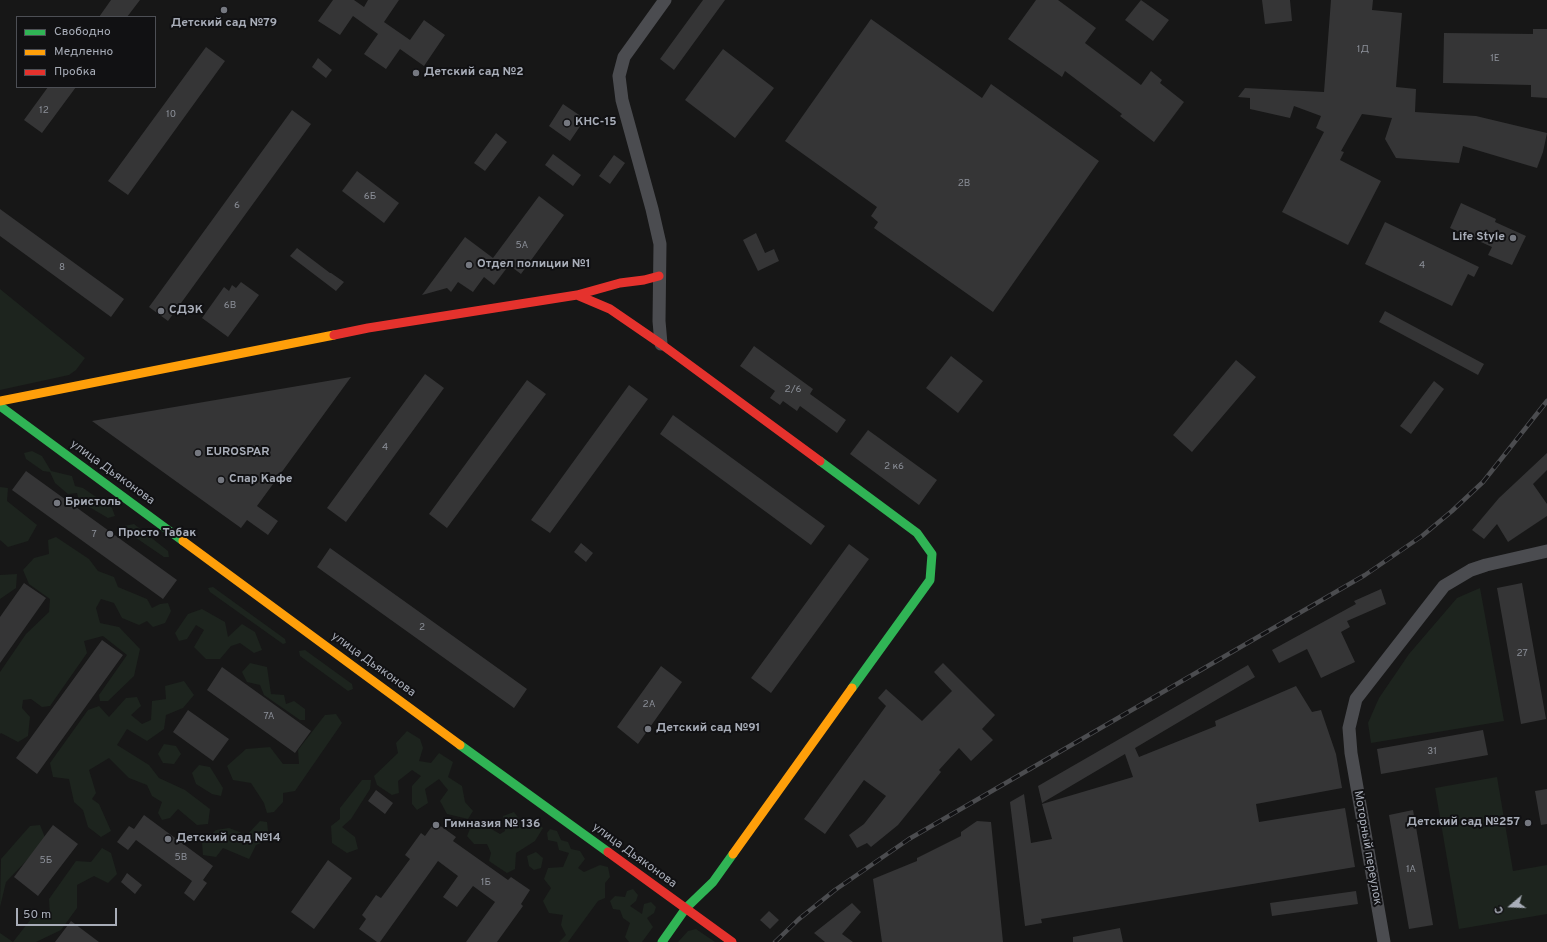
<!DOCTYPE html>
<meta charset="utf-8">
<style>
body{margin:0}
#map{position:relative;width:1547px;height:942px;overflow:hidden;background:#171717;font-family:Overpass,sans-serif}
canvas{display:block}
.legend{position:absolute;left:16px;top:16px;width:140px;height:72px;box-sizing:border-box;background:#111113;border:1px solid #4d4f55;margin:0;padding:5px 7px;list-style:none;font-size:12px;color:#a8adb8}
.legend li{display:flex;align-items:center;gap:8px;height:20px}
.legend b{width:20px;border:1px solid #4d4f55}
.north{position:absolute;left:1491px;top:886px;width:40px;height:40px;-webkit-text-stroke:3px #111113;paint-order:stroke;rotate:251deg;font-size:11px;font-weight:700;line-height:16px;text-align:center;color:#a8adb8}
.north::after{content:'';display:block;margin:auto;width:14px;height:18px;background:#a8adb8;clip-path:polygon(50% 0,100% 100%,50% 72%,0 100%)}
.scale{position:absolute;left:16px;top:908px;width:101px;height:18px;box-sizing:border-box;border:2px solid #a8adb8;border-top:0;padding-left:5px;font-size:12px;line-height:14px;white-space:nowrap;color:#a8adb8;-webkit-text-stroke:3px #111113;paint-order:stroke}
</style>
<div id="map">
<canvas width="1547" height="942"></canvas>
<ul class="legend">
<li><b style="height:5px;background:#30b455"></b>Свободно</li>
<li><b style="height:5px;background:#ff9f0a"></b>Медленно</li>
<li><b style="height:5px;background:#e5322d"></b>Пробка</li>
</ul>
<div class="north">С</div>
<div class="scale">50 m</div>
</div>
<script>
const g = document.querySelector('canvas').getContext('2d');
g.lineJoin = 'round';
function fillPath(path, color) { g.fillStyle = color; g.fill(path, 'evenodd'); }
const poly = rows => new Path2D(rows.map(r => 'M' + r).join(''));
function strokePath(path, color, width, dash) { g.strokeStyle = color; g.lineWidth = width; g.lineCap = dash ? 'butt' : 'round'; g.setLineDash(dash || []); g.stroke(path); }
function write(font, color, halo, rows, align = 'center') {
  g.font = font + ' Overpass,sans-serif'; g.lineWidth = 4; g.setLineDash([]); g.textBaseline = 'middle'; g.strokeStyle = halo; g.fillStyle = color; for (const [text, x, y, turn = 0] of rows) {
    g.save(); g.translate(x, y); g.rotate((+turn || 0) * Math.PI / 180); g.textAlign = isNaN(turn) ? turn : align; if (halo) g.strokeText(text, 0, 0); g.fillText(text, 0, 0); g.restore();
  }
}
fillPath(poly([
 [0,289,85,358,76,370,69,375,0,390],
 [32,451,42,456,51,471,72,476,75,486,83,488,112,508,115,516,108,518,79,501,77,493,68,494,55,483,50,472,43,471,26,459,24,453],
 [0,487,8,488,7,501,37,525,28,541,8,547,0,540],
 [134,524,168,551,169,557,164,557,126,531,124,526],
 [56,537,89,559,98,571,114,577,118,587,147,599,152,608,160,604,168,603,171,611,165,623,153,627,147,621,139,625,122,618,114,603,101,599,96,608,100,623,119,627,140,649,134,676,108,701,100,701,99,695,127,655,103,636,84,641,87,653,50,706,42,707,31,699,23,700,22,708,30,717,28,736,18,742,1,733,0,734,0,672,26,634,49,612,50,599,29,584,23,570,34,558,49,554,48,540],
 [17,574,16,588,0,599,0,575],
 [213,587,285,639,286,643,283,644,210,592,208,588],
 [1480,588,1504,721,1371,743,1368,723,1379,698,1409,654,1457,598],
 [202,609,225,622,228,637,242,624,255,632,262,650,254,653,240,643,231,646,220,659,206,659,194,647,204,630,196,625,187,639,179,641,175,633,188,614],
 [305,650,352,684,353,689,348,691,300,656,299,651],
 [250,663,267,667,271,694,284,695,286,704,294,701,305,709,305,720,300,720,264,695,260,685,247,682,242,672],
 [184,681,194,695,183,708,166,715,164,729,147,741,127,729,117,745,149,765,159,778,185,790,210,809,208,824,197,825,178,809,170,818,162,820,158,813,162,802,152,796,147,785,129,778,109,758,89,770,96,793,92,799,99,804,111,831,101,837,88,827,83,810,74,802,69,779,53,777,50,763,88,710,99,706,109,717,126,698,137,697,141,706,131,715,142,724,151,720,152,701,166,699,165,686],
 [336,714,342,723,295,791,283,793,283,802,274,812,267,813,264,803,251,783,233,780,227,766,246,749,270,747,283,764,299,764,298,750,325,715],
 [407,731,420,739,423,748,419,761,431,763,439,753,453,762,448,777,462,786,465,802,473,811,468,819,447,814,440,801,448,790,439,779,425,789,428,803,417,810,412,804,412,786,421,776,412,770,398,781,399,793,392,795,377,785,374,776,398,753,396,743],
 [164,744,176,746,181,754,174,764,163,763,158,754],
 [199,765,210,767,223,788,221,796,212,794,196,784,192,773],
 [1497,777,1513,871,1547,865,1547,914,1459,929,1435,788],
 [362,780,371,780,370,789,351,819,342,827,355,837,358,849,347,853,332,843,331,826,340,819,340,808],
 [514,812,520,820,520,828,534,821,543,828,535,841,516,853,515,869,507,873,489,861,491,853,487,844,474,844,467,836,470,829,488,827,500,834,505,831,503,816],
 [260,821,267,822,269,840,256,845,249,859,223,848,216,857,203,855,202,843,216,830,229,828,247,835],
 [40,825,46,840,6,882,0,907,1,859,30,826],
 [550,829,557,831,561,840,568,842,571,849,580,851,585,859,578,868,584,872,600,865,608,867,610,877,605,883,605,898,598,901,568,942,559,942,566,935,561,925,563,915,549,913,543,901,551,888,544,879,548,868,563,867,569,853,559,850,557,842,548,840,547,833],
 [102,848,111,853,117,874,108,883,94,876,77,885,77,908,61,930,36,942,0,942,0,933,13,942,31,919,50,916,49,899,76,861,91,862],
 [536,852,543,858,541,868,534,870,529,866,527,856],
 [633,889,638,895,636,901,630,906,642,914,644,904,651,902,656,907,654,913,647,918,653,927,642,942,629,942,625,937,630,923,623,918,620,910,613,909,610,901,615,896,625,897,627,891],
 [696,929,715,942,678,942,688,931]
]), '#1d241e');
fillPath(poly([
 [111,0,140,0,127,17,99,17],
 [333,0,354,0,364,7,368,0,399,0,384,22,410,40,424,20,445,35,424,66,400,49,386,69,364,54,378,34,353,16,340,35,318,21],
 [703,0,725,0,674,70,660,59],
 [1036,0,1058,0,1096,28,1085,43,1141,85,1151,71,1162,80,1160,83,1184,102,1154,142,1120,116,1122,114,1065,71,1062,77,1008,39],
 [1141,0,1169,20,1153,41,1125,20],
 [1262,0,1290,0,1292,21,1265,24],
 [1331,0,1373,0,1372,10,1402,13,1396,87,1416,89,1415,112,1476,116,1547,133,1543,152,1537,168,1463,146,1459,163,1396,158,1385,139,1392,118,1362,114,1341,151,1344,152,1340,160,1381,181,1348,245,1282,212,1324,132,1316,128,1321,116,1294,106,1290,118,1250,109,1250,98,1238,97,1245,88,1324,92],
 [871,19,982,98,991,84,1099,161,993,312,874,228,878,222,871,216,877,207,785,141],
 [1533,29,1547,29,1547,98,1531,97,1531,85,1443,83,1444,33,1533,34],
 [206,47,225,61,128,195,108,181],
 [723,49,774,88,735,138,685,100],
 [318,58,332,70,326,78,312,67],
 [48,87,76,87,42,133,24,120],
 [563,104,585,119,570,141,549,126],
 [292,110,311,124,168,321,149,307],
 [496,133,507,142,485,171,474,163],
 [553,154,581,175,573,186,545,165],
 [614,155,625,163,610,184,599,176],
 [357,171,399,203,384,223,342,191],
 [539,196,564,215,521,274,509,265,494,285,484,277,473,292,458,282,451,292,447,288,422,295,465,237,493,258],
 [1461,203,1496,219,1495,222,1526,236,1512,265,1488,255,1492,247,1450,228],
 [0,209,124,299,111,317,0,236],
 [1385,222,1479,267,1474,277,1468,274,1452,306,1365,264],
 [756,233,765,253,774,249,779,261,758,271,743,240],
 [297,248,330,273,331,273,344,282,336,291,290,256],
 [241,282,259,295,228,337,202,318,224,287,229,291,232,285,236,288],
 [1385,311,1484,364,1478,375,1379,322],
 [754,346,813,389,810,394,846,420,837,433,800,406,797,411,783,401,780,405,770,398,775,391,740,366],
 [951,356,983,381,958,413,926,388],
 [1236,360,1256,377,1192,452,1173,435],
 [425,374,444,388,346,522,327,508],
 [351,377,257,506,278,521,268,535,247,520,241,528,92,421],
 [527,380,546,394,447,528,429,514],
 [1434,381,1444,389,1411,434,1400,426],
 [629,385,648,399,550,533,531,520],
 [673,415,825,526,811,545,660,434],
 [868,430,937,480,919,505,850,454],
 [1547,453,1547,470,1533,484,1547,504,1547,516,1508,542,1497,524,1484,539,1472,530,1499,498],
 [26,471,177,580,163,599,12,490],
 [581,543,593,553,586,562,574,552],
 [849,544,869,559,771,693,751,678],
 [330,548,527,689,514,708,317,567],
 [24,583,46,598,0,663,0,617],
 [1522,583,1546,719,1521,724,1497,588],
 [1381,589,1386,604,1347,621,1350,627,1341,632,1355,662,1321,678,1307,649,1279,663,1272,650,1356,604,1354,601],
 [102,640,123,655,37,774,16,758],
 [943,663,995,715,982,729,993,740,971,761,959,748,939,770,941,772,898,825,871,847,867,843,857,848,849,835,864,824,886,796,864,780,825,834,804,819,886,706,878,698,886,689,922,721,952,691,934,672],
 [1248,665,1255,677,1135,748,1139,757,1216,726,1215,721,1296,686,1312,712,1321,710,1336,754,1342,788,1256,804,1259,822,1345,808,1355,867,1041,919,1042,923,1025,926,1010,802,1024,794,1031,843,1052,839,1042,804,1133,777,1125,754,1042,803,1038,786],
 [661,666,682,682,638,744,617,727],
 [222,667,311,731,295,753,207,690],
 [188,710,229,739,213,761,173,732],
 [1483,730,1488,755,1381,774,1377,749],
 [1547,789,1547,824,1541,825,1535,791],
 [376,790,393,803,385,814,368,801],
 [1413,810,1433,925,1409,929,1389,815],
 [144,815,213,866,203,880,207,883,194,901,184,893,192,881,136,840,128,850,117,842,129,826,134,829],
 [977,821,991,822,1003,942,882,942,873,879,917,861,917,858,961,836,961,832],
 [435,822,456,837,453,841,508,880,511,877,530,890,521,904,523,906,497,942,466,942,495,902,473,886,457,907,443,897,458,876,438,861,380,942,377,942,359,929,366,919,362,915,376,895,381,898,410,859,405,855,421,833,425,836],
 [53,825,78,844,38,896,14,877],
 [328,860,352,878,314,929,291,912],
 [127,873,142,885,135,894,121,882],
 [1356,891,1358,904,1272,916,1270,903],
 [852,903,861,912,842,934,853,942,825,942,814,933],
 [769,911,779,920,770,929,760,920],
 [71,921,99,942,55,942],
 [1120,928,1123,942,1073,942,1073,937]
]), '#353536');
strokePath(poly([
 [661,344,659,321,660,244,652,209,622,100,619,76,624,57,665,0],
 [1384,942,1351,753,1349,728,1356,699,1444,586,1471,570,1486,565,1547,551]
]), '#4b4c50', 13);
strokePath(poly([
 [0,406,183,541],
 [820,461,917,533,932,554,930,580,852,688],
 [460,745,608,852],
 [662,942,686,908,713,882,733,854]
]), '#30b455', 9);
strokePath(poly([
 [0,401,334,335],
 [183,541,460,745],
 [733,854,852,688]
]), '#ff9f0a', 9);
strokePath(poly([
 [577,295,610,309,661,344,820,461],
 [334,335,368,328,577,295,620,283,644,280,659,276],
 [608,852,732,942]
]), '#e5322d', 9);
const rail = poly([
 [775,942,799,919,835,890,909,839,1365,575,1422,536,1452,511,1483,482,1547,401]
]);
strokePath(rail, '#4b4c4f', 4.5);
strokePath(rail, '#111113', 3, [9]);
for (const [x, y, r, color] of [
 [224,10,4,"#757880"],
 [416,73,4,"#757880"],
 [567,123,4,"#757880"],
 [1513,238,4,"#757880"],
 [469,265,4,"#757880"],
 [161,311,4,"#757880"],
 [198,453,4,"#757880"],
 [221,480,4,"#757880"],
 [57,503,4,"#757880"],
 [110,534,4,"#757880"],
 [648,729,4,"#757880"],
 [1528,823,4,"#757880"],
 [436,825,4,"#757880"],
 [168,839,4,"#757880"]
]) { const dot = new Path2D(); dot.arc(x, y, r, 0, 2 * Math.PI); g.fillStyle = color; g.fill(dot); strokePath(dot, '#111113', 1.5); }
write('10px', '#8b8f98', null, [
 ["1Д",1363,50],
 ["1Е",1495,59],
 ["12",44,111],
 ["10",171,115],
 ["2В",964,184],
 ["6Б",370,197],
 ["6",237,206],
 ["5А",522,246],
 ["4",1422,266],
 ["8",62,268],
 ["6В",230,306],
 ["2/6",793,390],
 ["4",385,448],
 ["2 к6",894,467],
 ["7",94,535],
 ["2",422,628],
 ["27",1522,654],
 ["2А",649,705],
 ["7А",269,717],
 ["31",1432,752],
 ["5В",181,858],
 ["5Б",46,861],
 ["1А",1411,870],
 ["1Б",486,883]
]);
write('bold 12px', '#a8adb8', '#111113', [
 ["Детский сад №79",224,24,"center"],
 ["Детский сад №2",424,73],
 ["КНС-15",575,123],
 ["Life Style",1505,238,"right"],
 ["Отдел полиции №1",477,265],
 ["СДЭК",169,311],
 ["EUROSPAR",206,453],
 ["Спар Кафе",229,480],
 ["Бристоль",65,503],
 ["Просто Табак",118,534],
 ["Детский сад №91",656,729],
 ["Детский сад №257",1520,823,"right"],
 ["Гимназия № 136",444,825],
 ["Детский сад №14",176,839]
], 'left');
write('12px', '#a8adb8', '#111113', [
 ["улица Дьяконова",112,473,36],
 ["улица Дьяконова",373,665,36],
 ["Моторный переулок",1367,848,80],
 ["улица Дьяконова",634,856,36]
]);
</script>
